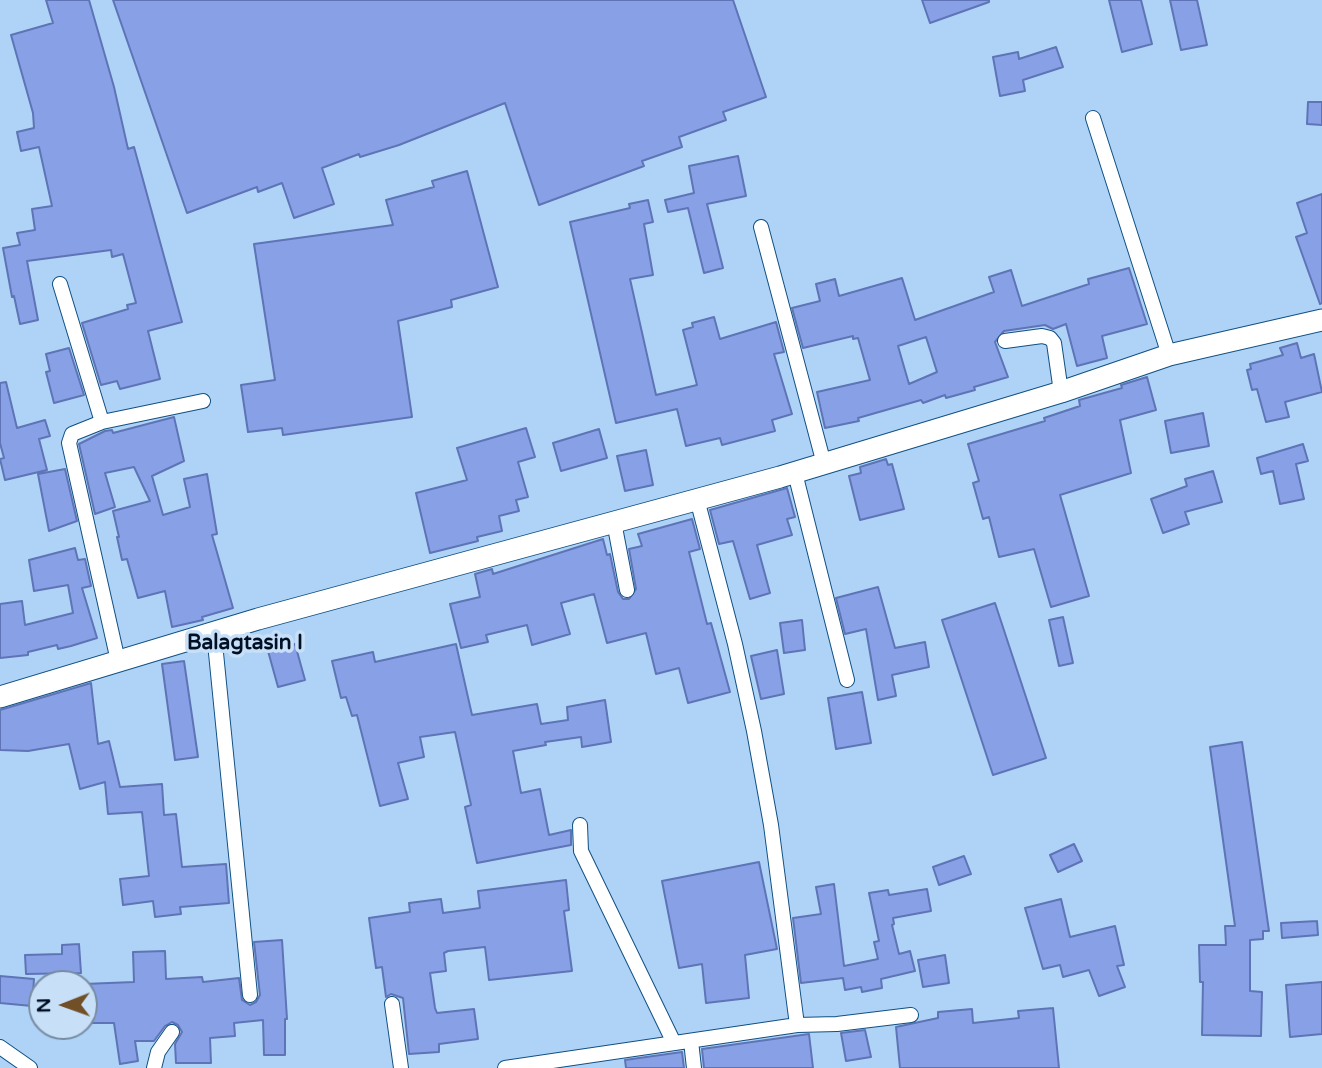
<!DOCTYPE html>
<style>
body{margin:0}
#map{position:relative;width:1322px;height:1068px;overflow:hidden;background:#afd3f6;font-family:"Varela Round",sans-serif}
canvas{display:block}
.north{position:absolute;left:28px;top:970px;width:70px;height:70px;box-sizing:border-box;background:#c7dff7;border:2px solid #778ca3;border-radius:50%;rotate:269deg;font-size:19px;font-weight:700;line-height:28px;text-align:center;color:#001024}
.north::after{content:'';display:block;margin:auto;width:24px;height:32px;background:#714f27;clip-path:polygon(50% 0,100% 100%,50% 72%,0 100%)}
</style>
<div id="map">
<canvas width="1322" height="1068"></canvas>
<div class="north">N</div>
</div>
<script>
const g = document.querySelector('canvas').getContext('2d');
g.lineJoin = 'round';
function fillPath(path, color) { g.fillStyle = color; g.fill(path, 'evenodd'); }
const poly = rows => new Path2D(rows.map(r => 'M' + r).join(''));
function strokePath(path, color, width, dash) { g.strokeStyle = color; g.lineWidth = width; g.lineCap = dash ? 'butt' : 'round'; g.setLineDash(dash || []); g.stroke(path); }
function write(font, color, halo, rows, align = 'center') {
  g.font = font + ' "Varela Round",sans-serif'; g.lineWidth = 7; g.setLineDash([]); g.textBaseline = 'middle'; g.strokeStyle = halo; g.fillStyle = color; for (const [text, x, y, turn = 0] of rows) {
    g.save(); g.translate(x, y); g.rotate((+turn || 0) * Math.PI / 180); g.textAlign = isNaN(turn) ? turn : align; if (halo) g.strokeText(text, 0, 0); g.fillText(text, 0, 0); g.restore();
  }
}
const building = poly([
 [46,0,89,0,114,87,128,149,134,147,182,322,148,331,160,379,120,389,117,381,101,385,82,323,128,309,127,305,136,303,123,254,112,257,111,250,27,261,38,320,20,324,14,296,12,297,3,248,20,245,17,233,35,230,32,209,52,206,39,147,21,151,17,132,34,128,33,113,11,35,53,23,46,0],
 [113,0,733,0,766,97,723,112,726,120,679,137,682,147,642,161,644,166,539,205,505,103,399,145,360,157,359,154,322,168,334,204,294,218,282,183,258,192,257,187,187,213,113,0],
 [922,0,989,0,989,2,930,23,922,0],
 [1109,0,1141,0,1152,44,1122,52,1109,0],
 [1170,0,1197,0,1207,45,1181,50,1170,0],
 [1056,47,1063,67,1023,80,1025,91,1000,96,993,57,1018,52,1019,59,1056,47],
 [1308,102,1322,102,1322,125,1307,124,1308,102],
 [738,156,746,196,707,204,723,268,704,273,688,208,668,212,665,200,694,193,689,166,738,156],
 [467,171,498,287,451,300,452,307,398,321,412,417,283,435,282,428,248,432,241,385,275,380,254,244,393,225,386,200,434,187,432,181,467,171],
 [1322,194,1322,303,1320,304,1296,237,1307,233,1297,203,1322,194],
 [648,200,653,222,644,224,653,275,630,279,656,395,697,385,683,330,693,327,692,323,714,317,720,339,776,322,784,352,774,354,792,414,772,420,775,431,722,445,720,438,686,446,677,409,616,423,570,222,630,208,629,204,648,200],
 [1129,268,1147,324,1102,336,1107,358,1077,366,1066,324,1053,329,1045,325,1004,331,995,342,1008,377,974,387,975,390,946,398,945,395,923,403,921,400,858,418,859,421,825,428,817,392,870,380,858,338,853,339,853,336,803,348,792,308,820,301,816,284,835,279,839,296,902,278,915,320,994,292,989,277,1011,270,1022,306,1089,284,1088,279,1129,268],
 [926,337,937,372,909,384,898,346,926,337],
 [1297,343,1301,358,1314,354,1322,392,1285,402,1289,417,1266,422,1257,389,1252,390,1247,370,1251,369,1250,364,1283,355,1280,348,1297,343],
 [69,348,84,395,54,403,46,372,50,371,46,354,69,348],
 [1147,377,1156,410,1120,420,1131,473,1060,495,1089,596,1051,607,1034,549,999,557,989,517,983,519,973,483,979,481,968,444,1045,421,1044,418,1080,406,1079,400,1122,388,1121,385,1147,377],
 [6,382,17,428,45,420,50,436,39,439,47,470,5,480,0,459,4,458,0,443,0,383,6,382],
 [1203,413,1209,446,1171,453,1165,421,1203,413],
 [174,417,184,461,152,476,163,515,190,507,184,479,207,474,217,534,212,535,233,608,202,617,203,620,172,627,165,591,138,598,127,559,122,560,117,537,119,537,113,511,150,501,134,467,105,473,115,507,95,514,79,444,105,431,112,430,113,433,174,417],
 [526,428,535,457,518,462,528,497,516,500,519,511,499,516,502,531,477,537,478,541,430,553,416,493,467,480,457,448,526,428],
 [599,429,607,458,561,471,553,443,599,429],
 [1303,444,1308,461,1296,464,1304,499,1280,504,1273,471,1261,474,1257,458,1303,444],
 [646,450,653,485,625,491,617,456,646,450],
 [886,459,888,465,892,464,904,509,860,520,849,476,861,473,860,467,886,459],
 [65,469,77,521,49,531,38,474,65,469],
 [1213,471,1222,502,1185,512,1189,524,1163,533,1151,499,1187,486,1185,479,1213,471],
 [787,488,795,517,787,519,792,535,757,545,770,593,750,599,733,541,719,544,710,510,787,488],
 [692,519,700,549,689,552,707,624,711,623,730,692,688,703,679,668,656,674,646,633,607,643,594,594,561,603,570,634,532,645,527,625,486,635,488,642,461,648,450,604,480,597,475,574,492,569,493,574,603,539,607,555,610,554,618,592,623,599,629,599,636,589,629,549,642,546,638,534,692,519],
 [75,548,78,560,85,559,91,586,82,588,97,638,71,646,58,649,57,645,28,652,28,655,0,658,0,604,22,601,25,625,73,613,68,585,34,591,29,560,75,548],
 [878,587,895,648,925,642,929,667,892,675,896,696,878,700,866,629,845,634,836,598,878,587],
 [995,603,1046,758,993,775,942,620,995,603],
 [1063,617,1073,663,1059,666,1049,620,1063,617],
 [802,620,805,650,784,653,780,623,802,620],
 [295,644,305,680,278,687,268,651,295,644],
 [456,644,472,715,537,704,541,724,568,720,567,707,605,700,611,742,582,747,581,737,545,742,546,745,513,751,521,793,540,789,549,835,571,830,571,845,477,863,465,807,471,805,455,732,420,737,424,757,398,763,408,799,380,806,357,715,352,716,346,697,341,698,332,661,373,652,375,662,456,644],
 [777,650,784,694,761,699,751,656,777,650],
 [184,661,198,757,175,760,162,664,184,661],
 [91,683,98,744,109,741,120,787,162,784,164,815,176,814,182,867,226,864,229,903,180,907,181,914,155,917,153,901,123,905,120,879,149,876,142,812,108,814,105,782,80,789,69,744,28,751,0,750,0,710,91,683],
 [862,692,871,743,836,749,828,698,862,692],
 [1242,742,1269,931,1263,931,1263,939,1250,940,1250,991,1262,992,1261,1036,1202,1035,1203,982,1200,982,1199,945,1226,945,1225,926,1235,926,1210,747,1242,742],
 [1074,844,1082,861,1058,872,1050,855,1074,844],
 [964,856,971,874,939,885,933,867,964,856],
 [759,862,777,949,745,955,749,998,706,1003,702,964,679,968,662,881,759,862],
 [566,880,569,910,564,911,572,971,489,980,485,947,448,951,444,953,446,971,430,973,435,1008,437,1013,474,1009,478,1039,439,1044,439,1052,409,1054,403,998,391,994,386,997,382,967,376,968,369,918,410,912,409,903,441,899,443,913,480,908,478,891,566,880],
 [834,884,844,966,878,959,874,942,879,941,869,893,888,890,889,895,927,889,931,911,893,918,894,924,892,925,899,954,910,951,915,971,881,979,882,988,862,992,861,987,845,990,843,978,801,983,793,918,821,914,816,887,834,884],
 [1061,899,1070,937,1115,926,1124,965,1117,966,1125,987,1099,996,1089,970,1063,977,1060,965,1043,969,1025,908,1061,899],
 [1317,921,1318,935,1282,938,1281,923,1317,921],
 [282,940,287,1019,285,1019,285,1055,264,1055,263,1020,234,1023,235,1036,210,1038,211,1063,176,1063,175,1044,182,1032,178,1025,172,1022,165,1026,154,1041,135,1041,138,1061,120,1064,114,1023,90,1023,89,1002,84,1003,84,984,134,982,133,952,165,951,166,979,202,977,203,982,239,978,242,1000,250,1005,256,1002,260,995,254,942,282,940],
 [79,944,81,973,26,974,25,955,62,954,62,945,79,944],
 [945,955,949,983,923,987,918,960,945,955],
 [0,976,34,979,32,1006,0,1003,0,976],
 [1322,982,1322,1034,1290,1037,1286,985,1322,982],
 [1053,1008,1059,1068,900,1068,896,1027,938,1018,938,1012,972,1009,973,1023,1019,1018,1018,1011,1053,1008],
 [865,1030,871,1057,846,1061,841,1033,865,1030],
 [809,1034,813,1068,704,1068,702,1049,809,1034],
 [682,1052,684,1068,626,1068,625,1060,682,1052]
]);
fillPath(building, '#88a1e6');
strokePath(building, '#5e74b6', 2);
const street = poly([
 [1093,118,1169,355],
 [761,227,824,464],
 [60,284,102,422,203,401],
 [1005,341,1042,336,1050,338,1054,343,1061,392],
 [102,422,72,434,69,443,118,661],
 [795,473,847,680],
 [614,522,627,590],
 [214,633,250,995],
 [580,825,581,851,674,1043],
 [392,1004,401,1068],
 [797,1025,837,1024,911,1015],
 [691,1041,694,1068],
 [0,1047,30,1068],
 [154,1068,158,1052,172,1032],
 [505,1068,797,1025,771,825,754,731,735,644,697,499]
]);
const secondary = poly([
 [0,697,258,619,780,477,1061,392,1169,355,1322,320]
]);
strokePath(street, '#105083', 16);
strokePath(secondary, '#105083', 23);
strokePath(street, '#fff', 14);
strokePath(secondary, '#fff', 21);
write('bold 21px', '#001024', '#c7dff7', [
 ["Balagtasin I",245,643]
]);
</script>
